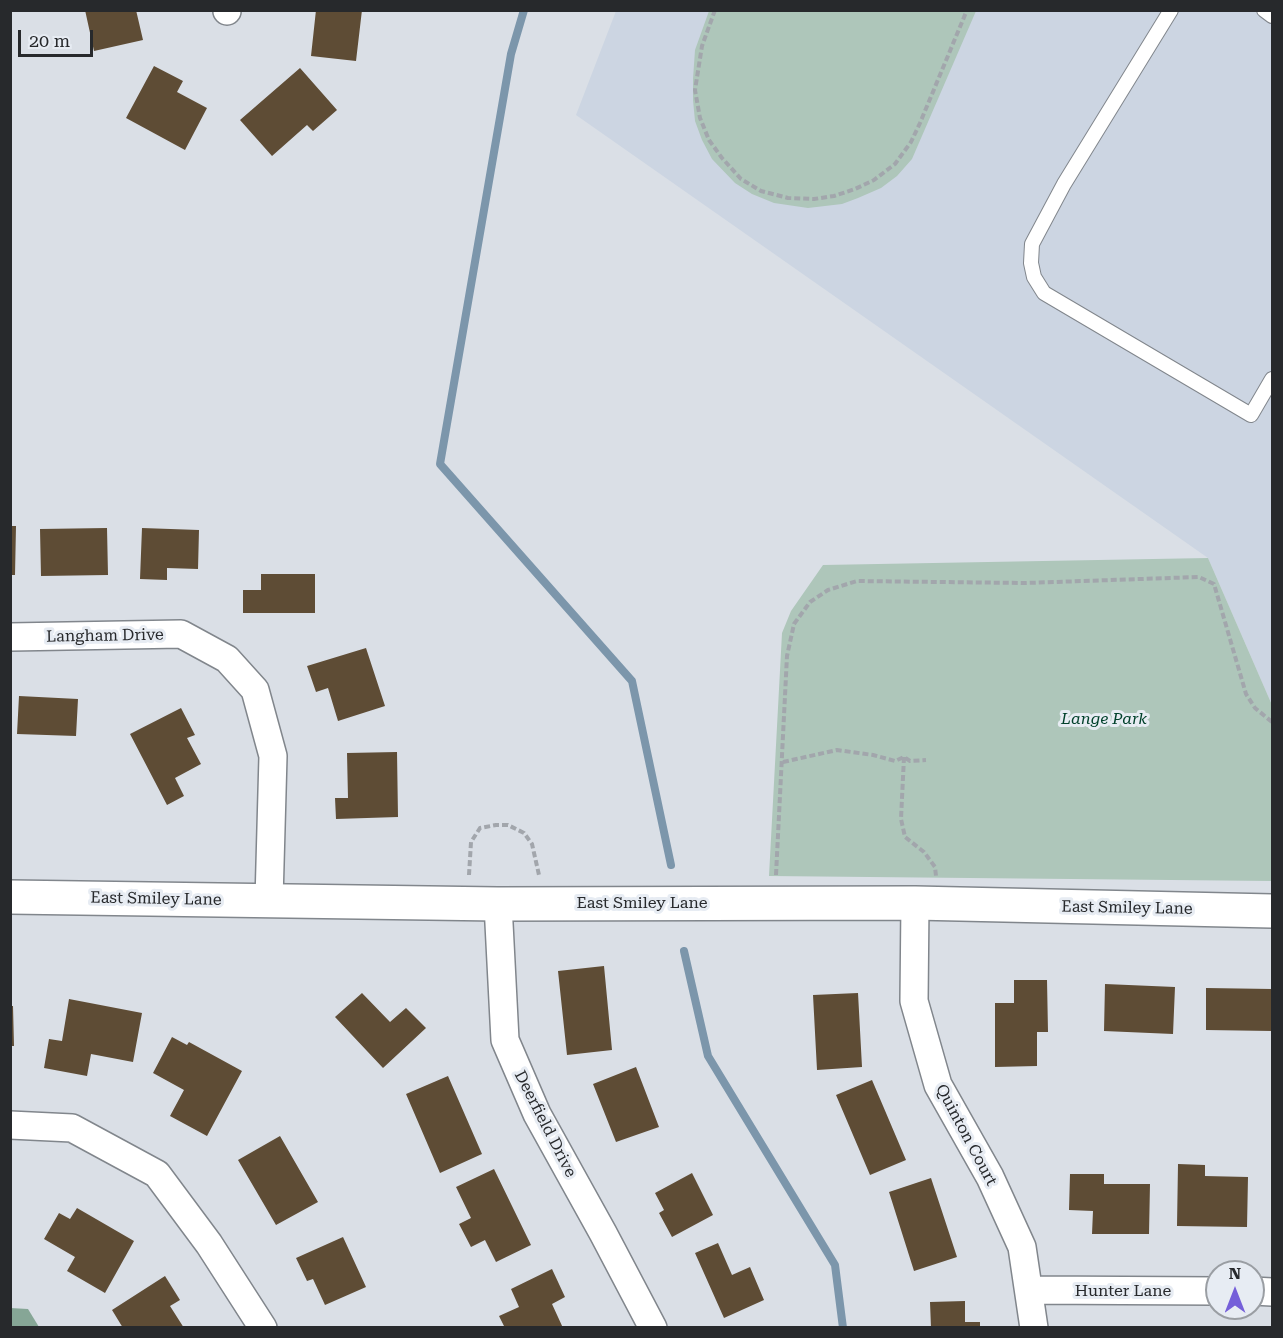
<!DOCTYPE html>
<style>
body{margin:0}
#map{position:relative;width:1283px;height:1338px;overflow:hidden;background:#dadfe6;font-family:"Roboto Serif",serif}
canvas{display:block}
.frame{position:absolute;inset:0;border:12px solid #27292c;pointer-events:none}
.north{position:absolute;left:1205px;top:1260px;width:60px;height:60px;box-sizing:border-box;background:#e7ecf3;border:2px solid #9a9ea3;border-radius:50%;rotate:0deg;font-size:16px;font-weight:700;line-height:24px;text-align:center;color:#27292c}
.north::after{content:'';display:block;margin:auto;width:21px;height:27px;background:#755fd9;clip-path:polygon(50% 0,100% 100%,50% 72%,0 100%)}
.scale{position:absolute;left:18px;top:30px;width:75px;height:27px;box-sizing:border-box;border:3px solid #27292c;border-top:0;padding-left:8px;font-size:18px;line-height:21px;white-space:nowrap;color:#27292c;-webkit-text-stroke:4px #e7ecf3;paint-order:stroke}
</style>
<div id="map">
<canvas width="1283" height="1338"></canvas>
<div class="frame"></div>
<div class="north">N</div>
<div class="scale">20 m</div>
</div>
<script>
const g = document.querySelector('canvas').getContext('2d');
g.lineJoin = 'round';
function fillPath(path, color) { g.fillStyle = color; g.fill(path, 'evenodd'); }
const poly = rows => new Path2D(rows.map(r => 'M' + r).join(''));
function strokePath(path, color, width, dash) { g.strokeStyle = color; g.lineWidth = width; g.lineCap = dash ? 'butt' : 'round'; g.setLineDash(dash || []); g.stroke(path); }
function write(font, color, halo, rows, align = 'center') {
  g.font = font + ' "Roboto Serif",serif'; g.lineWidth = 6; g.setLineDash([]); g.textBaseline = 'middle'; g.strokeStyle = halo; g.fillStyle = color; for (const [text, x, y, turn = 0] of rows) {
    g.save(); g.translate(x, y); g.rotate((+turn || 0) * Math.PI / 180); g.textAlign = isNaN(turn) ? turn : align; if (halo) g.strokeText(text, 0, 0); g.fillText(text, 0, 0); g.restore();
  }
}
fillPath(poly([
 [616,11,1272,11,1272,705,1208,558,576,115]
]), '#ccd5e2');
fillPath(poly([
 [709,11,709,10,976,11,912,159,897,176,881,188,858,198,842,204,808,208,774,203,752,194,735,183,712,159,702,140,695,121,693,100,693,79,695,50],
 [1208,558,1272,705,1272,881,769,876,782,633,791,611,823,565]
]), '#aec6ba');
fillPath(poly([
 [10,1308,28,1309,39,1327,11,1327]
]), '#86a696');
strokePath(poly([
 [524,10,511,54,440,464,632,681,671,865],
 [684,951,708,1056,835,1265,843,1328]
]), '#7c96ab', 8);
fillPath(poly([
 [85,10,136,10,143,40,94,51],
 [316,10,362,10,356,61,311,56],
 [154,66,183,81,177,92,207,108,185,150,126,118],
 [300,68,337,110,313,131,307,125,272,156,240,120],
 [10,526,16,526,15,575,10,575],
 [107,528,108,575,41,576,40,529],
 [142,528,199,530,198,569,167,568,167,580,140,579],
 [261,574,315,574,315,613,243,613,243,590,261,590],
 [366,648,385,706,338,721,328,688,316,692,307,666],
 [19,696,78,699,76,736,17,734],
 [181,708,195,735,187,738,201,764,175,778,184,796,167,805,130,734],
 [397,752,398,817,336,819,335,798,348,798,347,753],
 [604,966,612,1050,567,1055,558,971],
 [1014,980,1047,980,1048,1032,1037,1032,1037,1066,995,1067,995,1003,1014,1003],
 [1105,984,1175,987,1173,1034,1104,1031],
 [1206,988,1272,989,1272,1031,1206,1030],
 [362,993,390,1022,406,1008,426,1028,383,1068,335,1017],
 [858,993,862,1067,817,1070,813,995],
 [69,999,142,1013,133,1062,91,1054,87,1076,44,1068,49,1039,62,1041],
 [10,1006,13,1006,14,1046,10,1046],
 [172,1037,187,1045,189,1042,242,1071,207,1136,170,1116,184,1090,153,1073],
 [636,1067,659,1127,616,1142,593,1084],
 [448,1076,482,1154,440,1173,406,1094],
 [872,1080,906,1160,870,1175,836,1095],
 [280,1136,318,1202,276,1225,238,1160],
 [1178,1164,1205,1165,1205,1176,1248,1177,1247,1227,1177,1226],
 [494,1169,531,1245,496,1262,485,1240,471,1247,459,1224,471,1218,456,1187],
 [692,1173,713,1215,672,1237,659,1213,664,1210,655,1193],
 [1070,1174,1104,1174,1104,1184,1150,1184,1149,1234,1092,1234,1093,1211,1069,1210],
 [931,1178,957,1257,914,1271,889,1192],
 [77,1208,134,1241,105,1293,67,1271,75,1257,44,1239,59,1213,70,1219],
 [343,1237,366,1287,325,1305,313,1279,307,1281,296,1258],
 [718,1243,732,1275,750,1267,764,1300,724,1318,695,1253],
 [552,1269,565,1297,552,1304,563,1328,505,1328,499,1316,519,1307,511,1289],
 [165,1276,180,1300,170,1306,184,1328,123,1328,112,1310],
 [965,1301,965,1322,980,1322,980,1328,931,1328,930,1302]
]), '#5e4c35');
const service = poly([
 [1171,10,1064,184,1032,244,1031,263,1034,277,1044,293,1251,415,1272,379],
 [1264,10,1272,16]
]);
const minor = poly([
 [227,11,227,10],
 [10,637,181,634,227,659,255,690,273,756,269,900],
 [915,903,914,1001,938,1085,990,1177,1022,1247,1034,1328],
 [498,904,505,1040,537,1114,603,1233,653,1328],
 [10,1125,72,1128,157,1174,209,1244,263,1328],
 [1030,1290,1217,1291],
 [1253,1291,1272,1292]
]);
const tertiary = poly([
 [10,897,498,904,915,903,1272,911]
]);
strokePath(service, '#81868c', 16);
strokePath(minor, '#81868c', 30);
strokePath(tertiary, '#81868c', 36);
strokePath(poly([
 [715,10,702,46,695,90,700,118,709,140,722,158,741,179,761,191,788,198,814,199,834,196,855,189,874,180,895,164,911,142,920,123,967,10],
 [904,757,901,819,905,837,924,852,935,867,936,876],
 [783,762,837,750,873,755,895,761,904,757,910,761,926,760],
 [469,875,471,842,480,828,496,825,508,825,524,833,532,844,539,875],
 [776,875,787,656,794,624,810,602,828,590,857,581,1025,583,1199,577,1214,584,1246,694,1255,708,1272,722]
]), '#a2a6ac', 4, [6, 3]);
strokePath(service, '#fff', 14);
strokePath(minor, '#fff', 27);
strokePath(tertiary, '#fff', 33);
write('16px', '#27292c', '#e7ecf3', [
 ["Langham Drive",105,636,-1],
 ["East Smiley Lane",156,899,1],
 ["East Smiley Lane",642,903],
 ["East Smiley Lane",1127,908,1],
 ["Deerfield Drive",545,1124,63],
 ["Quinton Court",966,1135,62],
 ["Hunter Lane",1123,1291]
]);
write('italic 16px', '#00412b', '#e7ecf3', [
 ["Lange Park",1104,719]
]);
</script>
